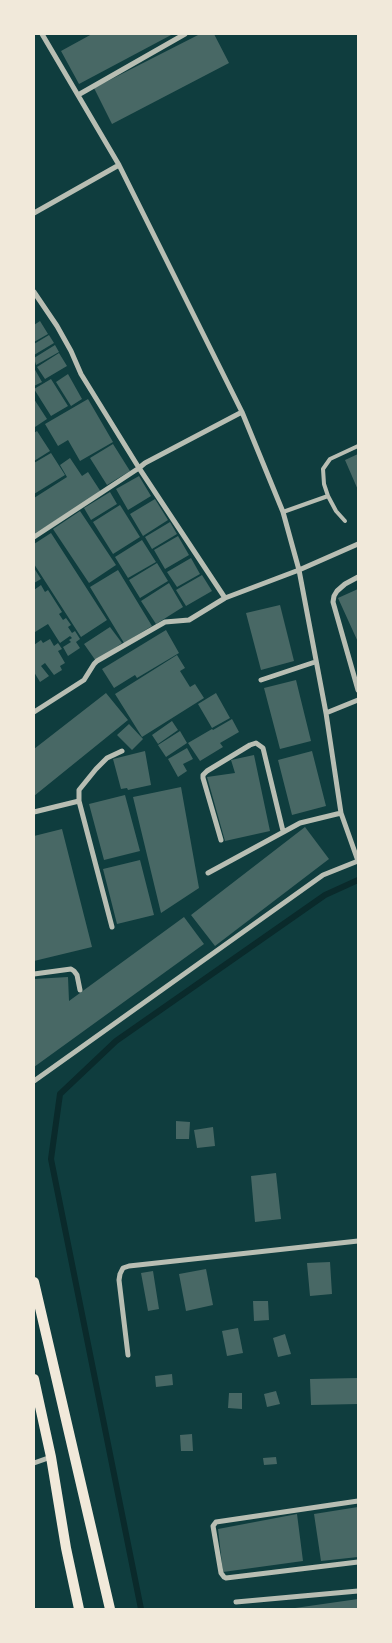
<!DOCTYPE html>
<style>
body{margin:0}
#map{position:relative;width:392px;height:1643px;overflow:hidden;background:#0f3d3e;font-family:"Playfair Display",serif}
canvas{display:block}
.frame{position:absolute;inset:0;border:35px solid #f1e9da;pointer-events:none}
</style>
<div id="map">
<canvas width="392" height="1643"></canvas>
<div class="frame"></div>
</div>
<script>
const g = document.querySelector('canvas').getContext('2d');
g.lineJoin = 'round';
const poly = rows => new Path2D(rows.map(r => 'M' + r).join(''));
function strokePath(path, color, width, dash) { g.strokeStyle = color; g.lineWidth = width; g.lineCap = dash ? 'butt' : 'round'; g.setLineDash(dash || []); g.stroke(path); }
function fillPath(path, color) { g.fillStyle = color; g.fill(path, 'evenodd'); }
strokePath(poly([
 [141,1609,51,1159,60,1094,116,1041,325,895,358,880]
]), '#0a2a2b', 6);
fillPath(poly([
 [92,34,173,34,79,84,61,51],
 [200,34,214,34,229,63,112,124,94,88],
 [40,321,48,334,34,342,34,325],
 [49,335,54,343,34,355,34,344],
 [55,345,59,352,36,365,34,358],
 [59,353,67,366,45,379,37,367],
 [34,368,42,382,34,386],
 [68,374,82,399,71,406,56,382],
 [51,379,68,406,51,416,34,389],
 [34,399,47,419,35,427,34,425],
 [88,399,113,442,80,461,68,440,58,446,45,424],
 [37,431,50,451,34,461,34,433],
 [113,444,130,471,107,485,90,458],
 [51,453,65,475,34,494,34,463],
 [358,454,358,490,345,460],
 [70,458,82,476,88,472,101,492,34,534,34,498,67,477,60,465],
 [139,476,151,496,128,510,116,489],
 [110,492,117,504,91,520,84,508],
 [155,499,168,520,143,536,130,514],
 [120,505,140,537,113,554,93,522],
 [80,511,116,565,89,583,53,529],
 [170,522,177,534,152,549,145,537],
 [51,533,107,620,81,637,34,564,34,544],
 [178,536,189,555,165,569,154,550],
 [142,540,156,562,128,578,115,557],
 [191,558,200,574,177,587,167,572],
 [157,563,168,581,140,598,129,580],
 [34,568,41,579,34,583],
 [118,570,152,626,124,643,90,587],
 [202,575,212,591,186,606,176,590],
 [169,583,183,607,156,624,141,601],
 [41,585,45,592,48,590,62,612,59,614,63,620,66,618,71,625,68,627,72,633,75,631,80,639,76,642,80,648,68,656,63,647,71,642,69,640,72,638,70,636,60,643,48,624,35,632,34,631,34,590],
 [358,589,358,642,338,598],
 [280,605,294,661,261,670,246,613],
 [110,627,122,643,96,661,84,644],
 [166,630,179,653,137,678,135,675,114,688,102,669],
 [50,639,54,646,58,643,62,649,58,651,65,663,60,666,62,670,54,675,45,663,41,666,49,676,40,682,34,672,34,645,41,640,43,643],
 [177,655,185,668,180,671,190,687,195,684,204,698,142,737,115,694],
 [296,680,311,741,280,749,264,688],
 [106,693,128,720,34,796,34,749],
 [216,693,230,718,212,728,198,704],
 [232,719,239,732,220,743,223,747,200,761,188,743,212,729,213,730],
 [172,721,178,730,158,744,152,735],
 [129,724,143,739,132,750,117,735],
 [180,731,187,743,166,757,158,745],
 [187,748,193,759,183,764,187,771,178,777,168,759],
 [145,751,151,785,128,790,127,788,121,789,113,759],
 [312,751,326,806,292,815,278,760],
 [254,755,270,831,225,841,207,777,235,773,231,760],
 [181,787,199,888,161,913,133,797],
 [125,795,140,851,104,860,89,804],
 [305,827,329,859,215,946,191,915],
 [62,829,92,947,34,961,34,836],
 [140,860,154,915,117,924,103,869],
 [184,917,204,944,34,1067,34,979,68,977,69,1001],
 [176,1121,190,1122,189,1139,176,1139],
 [213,1127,215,1146,197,1148,194,1130],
 [276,1173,281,1219,255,1222,251,1176],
 [330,1262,332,1294,310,1296,307,1263],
 [206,1269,213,1305,186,1311,179,1274],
 [153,1271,159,1309,148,1311,141,1273],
 [253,1301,268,1301,269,1320,254,1321],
 [238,1328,243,1353,227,1356,222,1331],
 [285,1334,291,1354,278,1357,273,1338],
 [172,1374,173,1385,156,1387,155,1376],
 [358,1378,358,1404,311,1405,310,1379],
 [276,1391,280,1404,267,1407,264,1394],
 [229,1393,242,1393,242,1409,228,1408],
 [192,1434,193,1451,181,1451,180,1435],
 [276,1457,277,1464,264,1465,263,1458],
 [358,1507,358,1557,321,1561,314,1514],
 [297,1514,303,1561,223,1572,218,1529],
 [358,1599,358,1609,295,1609,295,1608]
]), '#486865');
strokePath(poly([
 [283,512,328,496],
 [345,521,336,511,328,496,324,484,323,469,330,459,358,446]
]), '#b8beb3', 4);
strokePath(poly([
 [42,34,119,165,242,412,283,512,299,570,326,713,341,813,358,861],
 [78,95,185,34],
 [34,213,119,165],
 [34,292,57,326,71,351,81,374,139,468,225,598],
 [34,537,139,468,145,463,242,412],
 [358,577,345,584,337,591,334,596,333,602,358,690],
 [261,680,315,662],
 [34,712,84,680,94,664,97,661,165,622,189,620,225,598,299,570,358,544],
 [326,713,358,700],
 [79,801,112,927],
 [34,812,79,801,79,790,96,769,107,758,122,751],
 [221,840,203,778,203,775,207,771,250,745,256,743,263,748,283,831],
 [208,873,300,823,341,813],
 [34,974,71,969,74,971,77,975,80,990],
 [34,1081,323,875,358,861],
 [128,1355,119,1280,120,1274,123,1268,129,1266,358,1241],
 [34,1463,51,1457],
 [358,1501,216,1522,213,1526,221,1573,224,1577,226,1578,358,1562],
 [236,1602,358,1591]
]), '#b8beb3', 5);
strokePath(poly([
 [34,1282,110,1609],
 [34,1379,51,1457,66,1548,79,1609]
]), '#f1e9da', 10);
</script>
